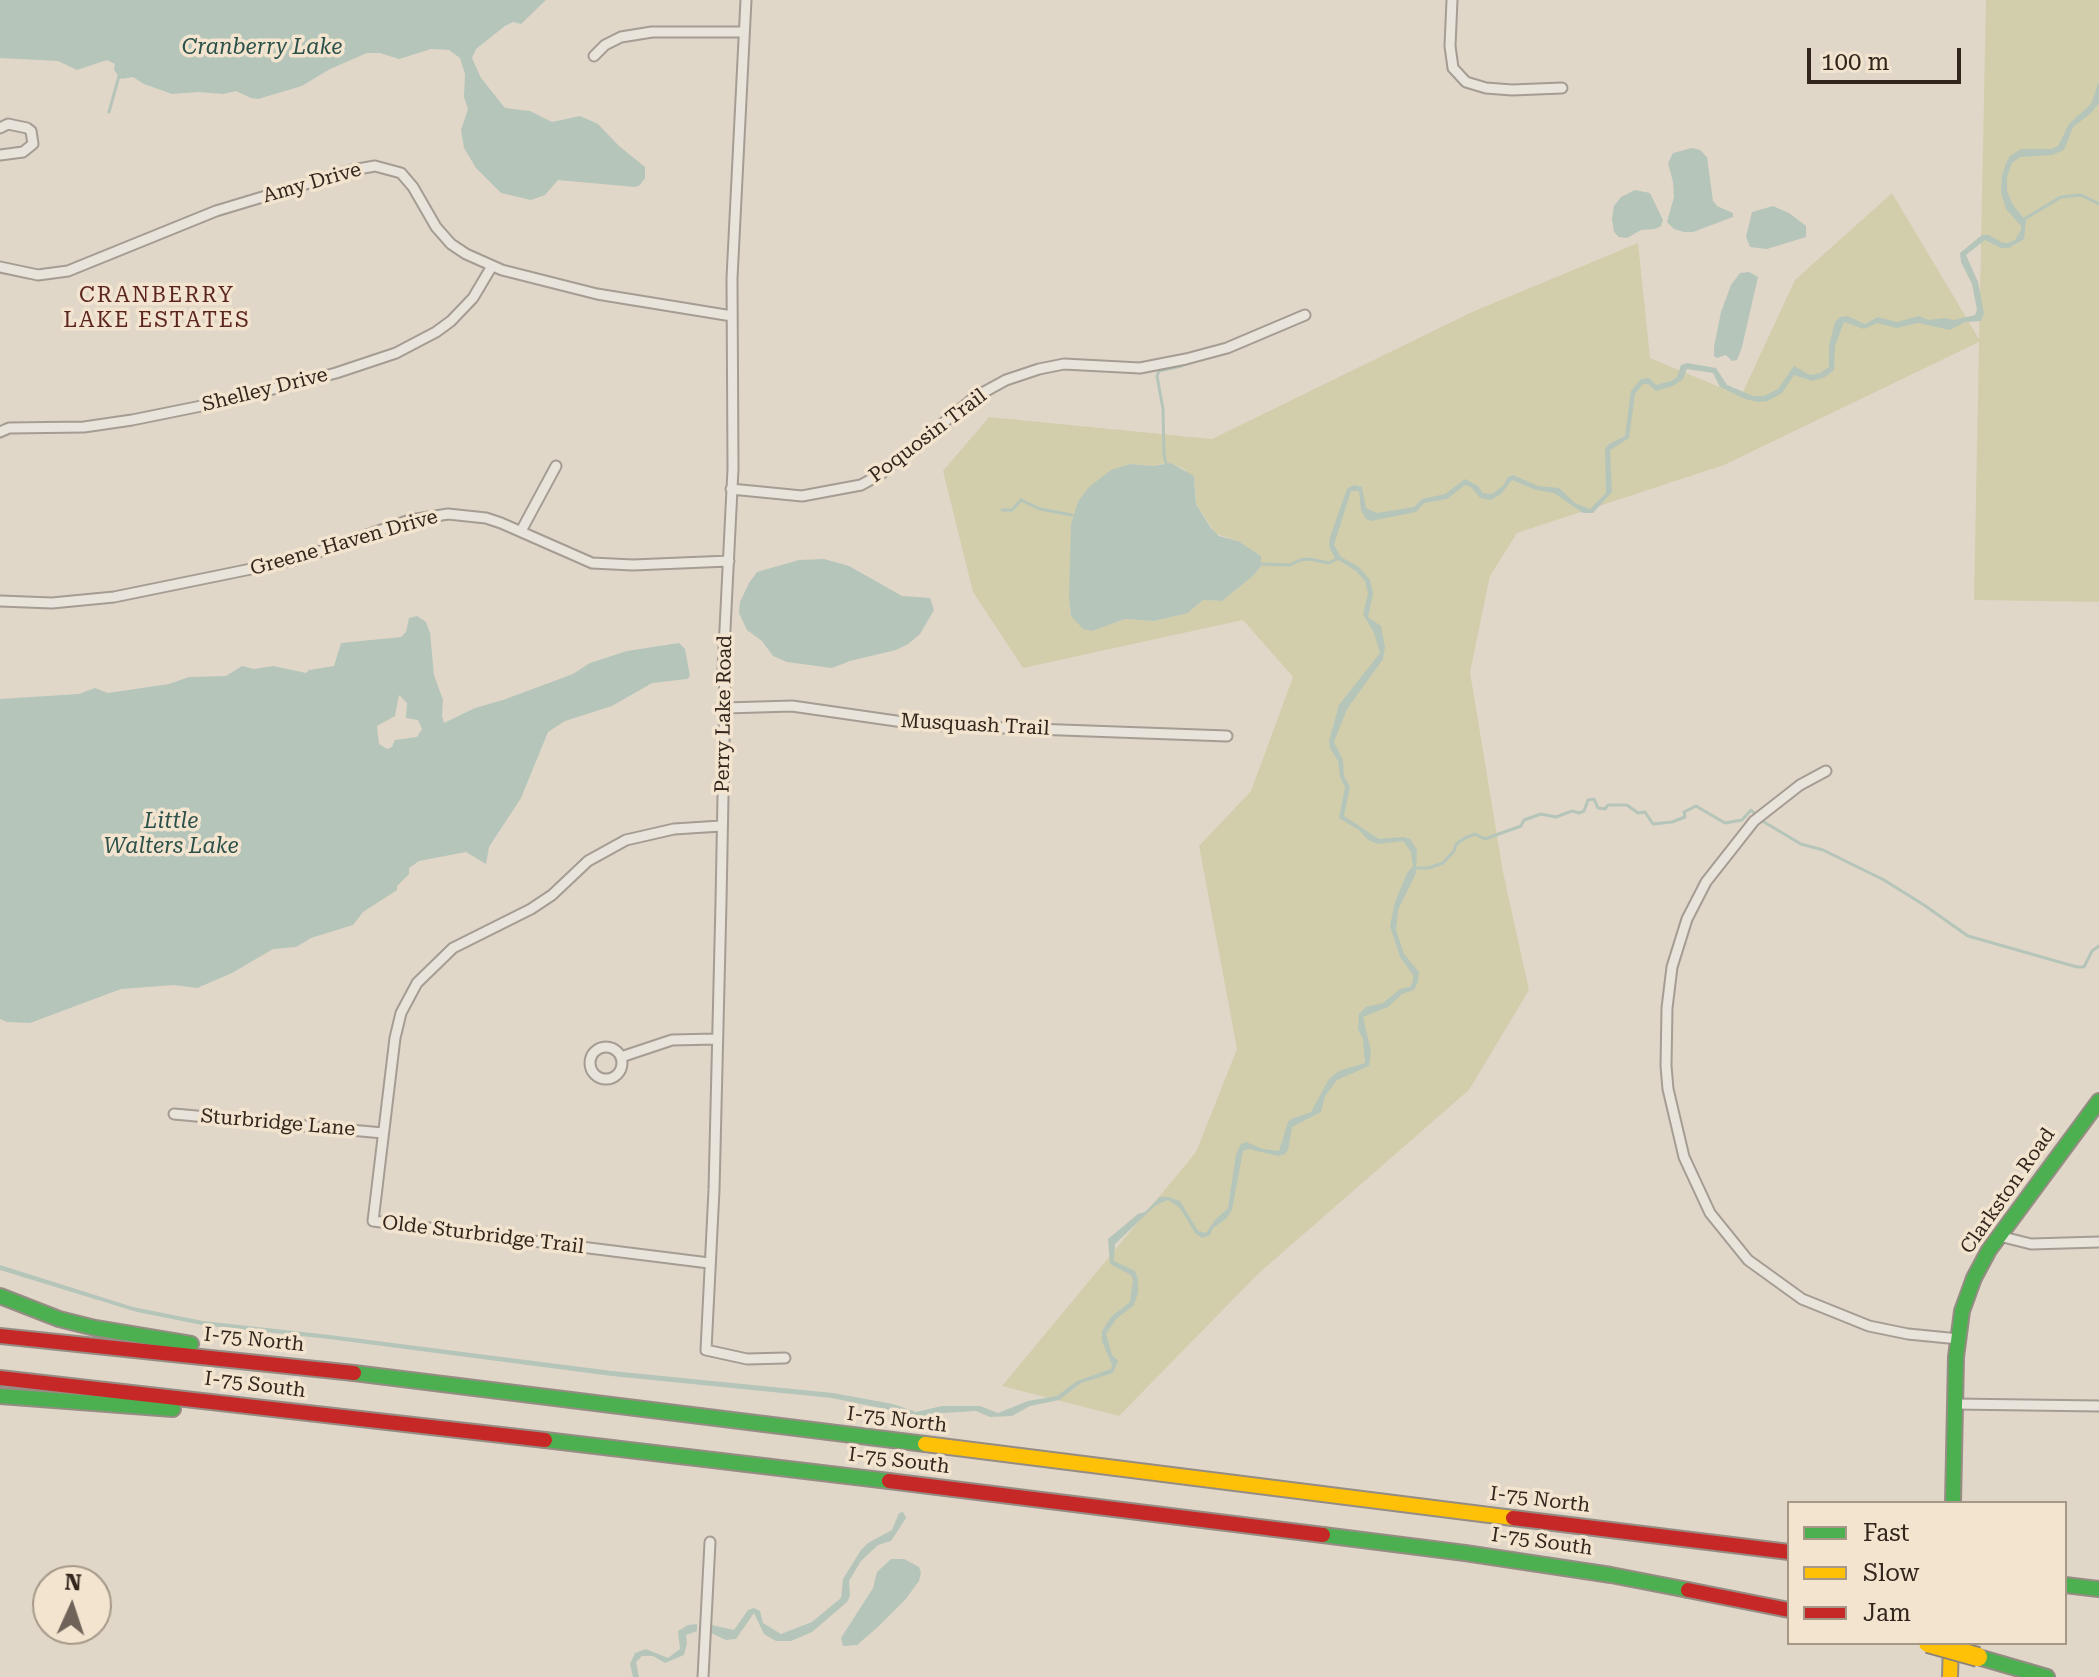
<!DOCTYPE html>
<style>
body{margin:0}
#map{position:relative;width:2099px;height:1677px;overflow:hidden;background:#e0d7c9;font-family:"Roboto Serif",serif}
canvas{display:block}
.legend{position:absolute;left:1787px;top:1501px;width:280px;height:144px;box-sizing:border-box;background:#f2e4ce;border:2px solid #a59887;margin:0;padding:10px 14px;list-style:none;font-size:24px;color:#32251c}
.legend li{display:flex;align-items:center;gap:16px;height:40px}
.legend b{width:40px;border:2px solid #a59887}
.north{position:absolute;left:32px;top:1565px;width:80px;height:80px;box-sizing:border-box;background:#f2e4ce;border:2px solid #a59887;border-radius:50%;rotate:3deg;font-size:22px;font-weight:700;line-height:32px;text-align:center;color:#32251c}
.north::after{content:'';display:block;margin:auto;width:28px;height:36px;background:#6f6359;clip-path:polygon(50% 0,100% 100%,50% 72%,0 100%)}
.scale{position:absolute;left:1807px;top:48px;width:154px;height:36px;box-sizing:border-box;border:4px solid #32251c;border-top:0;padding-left:10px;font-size:24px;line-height:28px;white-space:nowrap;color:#32251c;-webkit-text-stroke:6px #f2e4ce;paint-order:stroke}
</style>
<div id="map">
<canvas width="2099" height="1677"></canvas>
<ul class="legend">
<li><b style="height:10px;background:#4caf50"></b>Fast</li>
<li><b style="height:10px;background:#ffc107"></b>Slow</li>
<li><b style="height:10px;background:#c62828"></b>Jam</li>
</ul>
<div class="north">N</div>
<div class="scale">100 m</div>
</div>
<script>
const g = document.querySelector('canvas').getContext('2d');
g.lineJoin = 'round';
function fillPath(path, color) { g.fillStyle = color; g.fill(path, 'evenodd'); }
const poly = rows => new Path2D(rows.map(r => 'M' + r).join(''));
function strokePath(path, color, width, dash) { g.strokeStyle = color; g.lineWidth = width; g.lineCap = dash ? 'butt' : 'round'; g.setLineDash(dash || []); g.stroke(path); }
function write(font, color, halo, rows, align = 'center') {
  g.font = font + ' "Roboto Serif",serif'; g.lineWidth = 7; g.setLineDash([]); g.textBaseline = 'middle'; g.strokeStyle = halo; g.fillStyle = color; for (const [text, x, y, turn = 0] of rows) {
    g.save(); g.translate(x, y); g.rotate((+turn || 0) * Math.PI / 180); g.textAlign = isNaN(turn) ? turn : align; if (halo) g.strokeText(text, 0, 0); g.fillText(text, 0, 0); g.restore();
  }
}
fillPath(poly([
 [1986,0,2099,0,2099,602,1974,600,1979,342,1724,465,1517,533,1490,576,1470,672,1503,872,1529,990,1469,1090,1259,1273,1119,1416,1002,1386,1196,1152,1237,1049,1199,846,1251,791,1293,677,1243,620,1023,668,973,592,943,471,989,417,1212,439,1472,312,1638,243,1650,358,1741,396,1795,280,1892,193,1979,339],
 [1166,463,1173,464,1184,469,1195,482,1196,504,1216,534,1238,541,1261,556,1253,576,1222,601,1203,600,1188,613,1154,621,1125,619,1092,631,1071,616,1070,611,1071,524,1108,472,1130,464,1153,466]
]), '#d2ceac');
fillPath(poly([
 [0,0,546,0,521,24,513,22,505,26,476,49,472,58,481,78,505,108,530,111,552,122,580,116,598,124,619,146,645,167,645,178,640,185,635,187,558,180,545,195,531,200,501,193,476,168,464,148,461,130,468,109,464,97,465,74,460,58,449,50,431,49,399,59,380,53,367,53,330,69,302,86,258,99,251,98,236,91,223,94,198,92,172,94,144,84,133,77,121,79,114,70,115,64,107,60,77,70,58,61,0,58],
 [2099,81,2099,103,2091,113,2073,127,2064,150,2052,155,2020,157,2012,163,2007,177,2007,191,2013,205,2026,221,2024,239,2009,248,2001,248,1985,240,1966,255,1978,282,1984,313,1981,321,1965,322,1950,330,1918,323,1897,328,1877,323,1864,329,1844,322,1835,346,1834,370,1825,377,1812,381,1794,375,1782,393,1768,401,1758,402,1745,399,1720,387,1713,373,1687,369,1683,379,1673,386,1656,391,1648,384,1643,384,1635,394,1629,438,1610,450,1612,492,1593,513,1583,513,1554,493,1536,490,1512,480,1501,494,1491,500,1480,498,1471,487,1465,485,1447,499,1424,503,1416,512,1371,521,1366,519,1361,510,1359,491,1351,491,1334,545,1341,557,1359,567,1370,580,1373,594,1368,617,1381,626,1385,647,1383,659,1347,709,1334,742,1343,760,1344,776,1350,787,1344,816,1379,839,1404,837,1410,839,1417,850,1416,873,1398,910,1396,930,1404,954,1419,972,1418,982,1414,990,1402,994,1388,1007,1363,1017,1371,1051,1369,1066,1337,1080,1325,1096,1321,1112,1292,1127,1288,1150,1285,1154,1278,1156,1249,1149,1243,1151,1232,1210,1226,1219,1213,1228,1210,1235,1202,1238,1195,1233,1180,1208,1168,1200,1156,1205,1115,1244,1114,1261,1135,1271,1138,1279,1138,1293,1134,1305,1116,1319,1106,1334,1112,1355,1118,1361,1113,1373,1081,1383,1059,1400,1030,1406,1012,1416,990,1417,976,1411,943,1413,914,1419,895,1411,832,1398,612,1376,329,1339,202,1325,137,1312,0,1270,0,1265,133,1307,203,1321,330,1335,612,1371,833,1393,893,1404,916,1412,942,1406,980,1406,998,1413,1028,1401,1057,1396,1077,1381,1111,1369,1112,1365,1102,1341,1102,1331,1111,1317,1130,1302,1133,1280,1131,1275,1110,1264,1108,1239,1138,1214,1145,1212,1160,1197,1168,1197,1180,1201,1198,1231,1206,1233,1215,1220,1228,1208,1236,1154,1241,1144,1246,1142,1263,1149,1279,1151,1288,1122,1291,1119,1311,1112,1329,1079,1339,1071,1365,1063,1363,1039,1358,1029,1359,1014,1366,1007,1383,1003,1400,989,1410,987,1413,981,1413,975,1400,957,1390,926,1395,902,1407,873,1413,866,1411,852,1403,841,1378,844,1368,840,1359,830,1339,818,1345,787,1340,777,1338,761,1330,748,1329,741,1339,705,1380,653,1374,633,1363,614,1368,594,1365,581,1356,571,1335,558,1329,546,1330,537,1347,489,1354,485,1362,487,1366,508,1377,513,1414,507,1422,499,1445,494,1465,479,1478,486,1483,493,1492,494,1503,486,1508,477,1513,475,1538,486,1559,488,1575,503,1590,509,1606,493,1605,449,1609,444,1625,436,1631,391,1641,379,1649,378,1656,385,1671,381,1677,377,1681,365,1687,363,1716,368,1727,385,1753,396,1764,396,1778,389,1794,366,1810,375,1820,373,1829,367,1829,346,1835,322,1840,317,1847,316,1865,324,1878,317,1897,322,1919,316,1928,320,1945,318,1954,320,1975,315,1977,310,1972,284,1961,262,1960,253,1982,235,1989,235,2001,242,2008,243,2015,240,2021,230,2021,226,2006,209,2001,192,2002,176,2006,163,2010,156,2021,149,2051,149,2058,146,2069,124,2091,104],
 [1692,148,1700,150,1707,157,1713,201,1717,206,1733,213,1733,217,1693,232,1684,232,1674,229,1667,222,1674,197,1673,182,1668,163,1673,153],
 [1635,190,1650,193,1663,220,1661,226,1655,229,1641,230,1627,238,1619,237,1614,232,1612,219,1614,206,1621,197],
 [1773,206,1789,213,1806,226,1806,237,1767,249,1750,247,1746,237,1752,212],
 [1749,272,1758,277,1742,347,1737,360,1732,361,1726,355,1717,358,1714,356,1714,347,1721,312,1731,285,1740,273],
 [1171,463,1194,476,1196,504,1211,528,1219,536,1238,541,1261,556,1261,566,1253,576,1222,601,1203,600,1188,613,1154,621,1125,619,1092,631,1083,629,1071,616,1069,598,1071,524,1078,502,1088,488,1111,470,1130,464,1153,466],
 [824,559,849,566,902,596,930,598,934,610,920,634,908,644,896,650,850,661,832,668,787,662,773,656,762,641,747,630,739,613,740,602,749,583,757,572,799,560],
 [417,616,426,622,430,633,434,675,443,700,442,716,444,723,475,708,503,700,573,674,590,663,627,651,679,643,685,649,690,676,687,679,652,683,612,706,565,721,548,732,521,798,489,847,486,864,466,852,419,861,409,868,409,874,397,886,397,890,363,912,353,925,311,938,296,947,273,949,232,973,197,988,174,985,121,989,30,1023,7,1022,0,1019,0,699,79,694,95,688,108,693,169,684,189,677,226,676,242,666,254,669,273,666,306,673,309,670,334,666,341,643,401,637,406,632,409,618],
 [399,695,407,703,406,718,418,720,422,729,417,737,395,740,392,747,387,749,379,744,377,726,395,716],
 [903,1512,906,1518,891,1541,878,1545,861,1561,849,1581,850,1596,847,1602,812,1632,791,1641,776,1641,764,1634,754,1613,736,1639,726,1640,711,1633,712,1625,734,1630,748,1610,754,1608,760,1611,763,1623,781,1634,812,1622,841,1598,843,1579,861,1550,868,1543,892,1530,899,1513],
 [891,1559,904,1559,919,1567,921,1573,919,1581,905,1600,879,1626,857,1645,843,1646,841,1638,873,1588,877,1572],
 [697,1624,697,1631,686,1635,687,1643,684,1655,665,1663,653,1656,642,1656,636,1662,639,1677,633,1677,630,1664,635,1653,646,1649,668,1658,680,1649,678,1631,688,1625]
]), '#b5c5b9');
strokePath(poly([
 [109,112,119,76],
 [2021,221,2061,197,2081,195,2099,204],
 [1166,463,1164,455,1163,409,1157,376,1159,371,1182,366],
 [1002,510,1012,510,1021,500,1040,509,1072,515],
 [1262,564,1290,565,1300,560,1309,559,1329,563,1337,559],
 [1415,868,1428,868,1443,863,1454,851,1456,844,1465,838,1475,834,1485,839,1521,826,1524,820,1541,814,1556,817,1572,811,1579,813,1584,811,1588,800,1594,799,1598,808,1605,809,1608,805,1627,805,1638,813,1645,812,1653,824,1672,822,1685,817,1684,812,1696,806,1725,823,1742,820,1751,810,1764,822,1801,844,1823,850,1884,880,1924,905,1968,936,2077,967,2084,967,2092,951,2099,946]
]), '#b5c5b9', 3);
const street = poly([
 [746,0,732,278,733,469,723,669,725,691,721,902,714,1190,706,1350,747,1359,785,1358],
 [1452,0,1450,46,1453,68,1466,82,1486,88,1512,90,1562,88],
 [594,56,605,45,621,37,652,32,744,32],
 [0,128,8,124,27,128,31,131,33,144,23,152,0,155],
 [0,267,38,275,68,271,216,211,352,170,375,166,401,173,413,187,436,227,451,244,466,254,502,270,597,294,732,316],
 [0,432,9,428,84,427,132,420,226,401,336,373,396,353,436,332,451,321,473,298,492,266],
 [731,489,802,496,861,485,881,474,975,397,1006,380,1039,369,1064,364,1140,368,1186,359,1227,348,1305,315],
 [521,531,556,466],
 [0,601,52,603,114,597,295,560,410,520,448,514,486,518,501,523,592,563,633,565,729,561],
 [725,708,792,706,924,725,1227,736],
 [1826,771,1800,785,1754,821,1706,882,1687,919,1672,967,1667,1008,1666,1066,1668,1089,1684,1157,1710,1213,1748,1260,1802,1299,1869,1326,1908,1334,1959,1339],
 '590 1063a16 16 0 1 1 32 0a16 16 0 1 1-32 0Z',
 [621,1057,672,1040,716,1039],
 [174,1114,383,1133],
 [1999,1236,2031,1244,2099,1242],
 [709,1263,373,1221,395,1038,401,1013,417,983,453,948,531,909,552,895,588,861,626,840,674,829,721,826],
 [1955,1404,2099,1406],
 [703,1677,710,1542]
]);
const fast = poly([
 [0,1296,59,1319,95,1328,191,1344],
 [354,1373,925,1444],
 [0,1396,173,1409],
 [545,1440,889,1481],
 [1953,1503,1956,1357,1962,1311,1974,1278,1989,1250,2099,1101],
 [1323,1535,1465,1553,1611,1575,1688,1590],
 [2065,1585,2099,1589],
 [1978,1657,2047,1677]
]);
const slow = poly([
 [925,1444,1513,1518],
 [1950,1677,1951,1643]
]);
const jam = poly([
 [0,1336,354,1373],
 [0,1378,545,1440],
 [889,1481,1323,1535],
 [1513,1518,1789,1552],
 [1688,1590,1789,1610]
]);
strokePath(street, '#a59c93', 13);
strokePath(fast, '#958c83', 18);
strokePath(slow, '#958c83', 18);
strokePath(jam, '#958c83', 18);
strokePath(street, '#e8e3db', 9);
strokePath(fast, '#4caf50', 14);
strokePath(slow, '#ffc107', 14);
strokePath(jam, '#c62828', 14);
const slowBridge = poly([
 [1928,1643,1978,1657]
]);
strokePath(slowBridge, '#8b8279', 22, []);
strokePath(slowBridge, '#ffc107', 18);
write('20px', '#32251c', '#f2e4ce', [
 ["Amy Drive",312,183,-16],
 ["Shelley Drive",265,390,-14],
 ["Poquosin Trail",928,436,-37],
 ["Greene Haven Drive",344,543,-16],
 ["Perry Lake Road",724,714,-89],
 ["Musquash Trail",975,725,3],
 ["Sturbridge Lane",278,1123,5],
 ["Clarkston Road",2008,1191,-55],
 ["Olde Sturbridge Trail",483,1235,7],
 ["I-75 North",254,1340,6],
 ["I-75 South",255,1385,7],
 ["I-75 North",897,1420,7],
 ["I-75 South",899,1461,7],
 ["I-75 North",1540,1500,7],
 ["I-75 South",1542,1542,8]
]);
write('italic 22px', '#2c514b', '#f2e4ce', [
 ["Cranberry Lake",262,48],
 ["Little",171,822],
 ["Walters Lake",171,847]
]);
g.letterSpacing = '2px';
write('22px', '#5c251f', '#f2e4ce', [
 ["CRANBERRY",157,296],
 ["LAKE ESTATES",157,321]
]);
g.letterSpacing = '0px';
</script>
